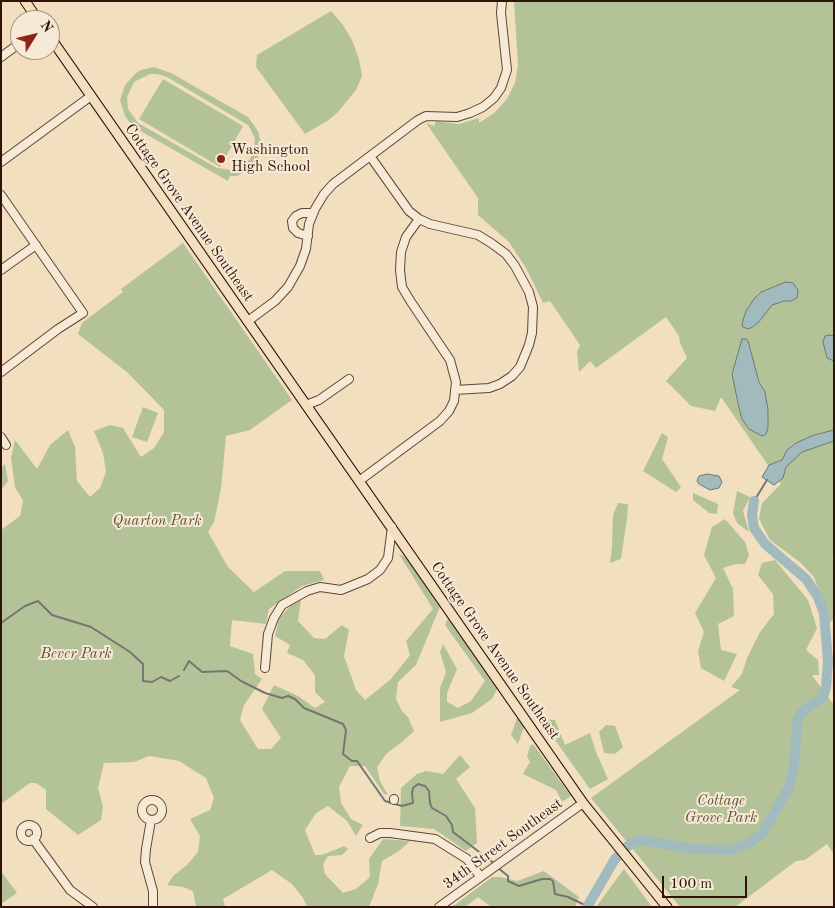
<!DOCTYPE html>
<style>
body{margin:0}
#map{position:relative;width:835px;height:908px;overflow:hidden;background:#f1dfc0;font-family:"Old Standard TT",serif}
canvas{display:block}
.frame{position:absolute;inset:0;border:2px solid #301206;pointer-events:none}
.north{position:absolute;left:10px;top:10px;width:50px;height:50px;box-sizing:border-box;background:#f6ead6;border:1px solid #a79483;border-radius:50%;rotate:54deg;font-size:14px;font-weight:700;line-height:20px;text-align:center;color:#301206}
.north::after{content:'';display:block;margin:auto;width:18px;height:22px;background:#8f2418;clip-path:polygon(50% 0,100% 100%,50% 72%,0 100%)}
.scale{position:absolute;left:662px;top:876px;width:85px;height:22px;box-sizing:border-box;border:2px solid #301206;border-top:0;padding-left:6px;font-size:15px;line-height:18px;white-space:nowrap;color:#301206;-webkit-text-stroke:4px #f6ead6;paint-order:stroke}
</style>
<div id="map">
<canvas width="835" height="908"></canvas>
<div class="frame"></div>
<div class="north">N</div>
<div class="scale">100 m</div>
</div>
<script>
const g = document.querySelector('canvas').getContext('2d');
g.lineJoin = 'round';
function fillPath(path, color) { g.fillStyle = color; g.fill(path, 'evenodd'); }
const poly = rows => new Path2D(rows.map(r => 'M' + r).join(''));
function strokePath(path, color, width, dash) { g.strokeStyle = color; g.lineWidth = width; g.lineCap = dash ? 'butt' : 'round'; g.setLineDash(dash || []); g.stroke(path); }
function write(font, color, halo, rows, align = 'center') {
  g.font = font + ' "Old Standard TT",serif'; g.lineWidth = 4; g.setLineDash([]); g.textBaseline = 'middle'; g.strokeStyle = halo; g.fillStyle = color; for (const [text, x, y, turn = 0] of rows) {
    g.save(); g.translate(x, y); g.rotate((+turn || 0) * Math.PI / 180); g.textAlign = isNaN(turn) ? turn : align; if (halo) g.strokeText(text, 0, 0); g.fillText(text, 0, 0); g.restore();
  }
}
fillPath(poly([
 [514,1,834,1,834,560,831,557,834,562,834,620,830,622,814,577,801,563,770,540,759,519,762,503,781,484,721,397,715,411,691,406,666,381,687,358,680,343,679,336,666,317,596,368,590,361,579,372,577,352,580,345,550,301,543,303,526,268,509,242,478,215,478,198,426,123,434,126,436,121,459,124,479,118,479,123,494,113,507,99,515,83,518,65],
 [331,11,343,25,352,40,359,59,362,76,356,90,337,113,327,121,305,134,256,67,257,55],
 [154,67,171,73,248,117,258,131,261,143,258,158,251,168,237,176,230,176,228,181,139,130,130,123,125,116,120,100,125,85,136,73,141,70],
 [150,74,157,74,167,77,248,125,255,138,254,151,250,159,244,165,232,170,217,168,138,123,128,109,127,97,134,82],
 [163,79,243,126,220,167,139,119],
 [183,243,292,400,250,430,226,436,221,489,214,522,208,532,228,567,254,592,285,571,320,571,324,580,302,586,269,609,266,624,232,620,230,646,253,654,255,674,262,679,244,705,240,720,258,749,271,749,281,738,262,709,274,685,298,696,315,708,325,702,315,692,315,675,303,660,287,653,290,645,275,636,279,619,291,605,301,600,298,621,314,638,325,639,342,625,349,630,344,656,356,690,365,700,391,679,410,655,406,641,433,609,399,554,407,558,441,604,416,665,398,682,396,699,402,711,408,717,414,731,402,742,387,753,377,767,380,781,388,795,384,794,365,766,350,766,339,787,341,803,351,819,363,825,356,836,347,821,328,806,316,813,305,830,315,855,322,855,344,846,348,849,342,855,328,856,323,864,325,874,343,893,356,889,370,877,369,859,383,839,410,841,399,851,382,861,378,884,369,907,307,907,303,898,292,884,272,870,223,899,225,907,196,907,193,891,183,887,167,885,173,876,187,865,198,852,200,836,190,819,210,810,214,798,206,778,179,761,149,756,134,762,104,763,98,788,103,806,101,820,78,835,46,809,46,790,36,783,30,783,1,804,1,530,20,516,23,501,15,487,11,458,15,440,37,469,50,445,68,430,75,447,77,481,90,497,100,488,106,472,103,453,94,431,110,425,123,428,141,457,154,448,164,432,164,410,128,373,78,334,82,323,123,292,121,289],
 [143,407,158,413,147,442,132,437],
 [662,433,668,437,662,459,681,487,676,492,643,471],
 [5,464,8,481,1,490,1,468],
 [737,491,750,497,743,511,749,532,737,523,733,513],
 [693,493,718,504,717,514,709,513,693,500],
 [618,503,628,504,627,519,621,559,610,563,612,547,613,515],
 [725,519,745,542,749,555,745,564,736,564,723,568,733,589,734,616,718,624,721,650,737,654,724,681,701,668,698,651,704,632,695,613,716,578,704,555,712,527],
 [775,560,808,600,817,628,806,650,818,660,819,675,812,675,834,705,834,854,827,844,805,860,796,861,735,907,680,907,591,798,740,690,731,687,742,674,747,658,760,632,774,614,773,594,758,575,762,563],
 [449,615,497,689,492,699,472,713,440,722,440,688,446,672,440,652,443,644,457,669,447,693,447,702,458,708,471,701,485,681,445,625],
 [517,718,524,727,518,744,511,735],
 [540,719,555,720,565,745,590,733,596,752,608,779,590,789],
 [606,725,615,726,623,747,615,754,604,753,599,732],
 [533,744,571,796,562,802,556,790,523,774,530,762,527,756,530,746],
 [460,755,470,767,456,779,475,808,477,843,466,851,434,829,400,826,401,788,417,774,426,771,443,774],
 [624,869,652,907,596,907],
 [1,871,17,893,1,904],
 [544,871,579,897,575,907,491,907,478,897,465,907,452,907,492,877,500,877,517,881]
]), '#b4c397');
const water = poly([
 [786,282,793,283,798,290,797,298,791,301,784,301,772,305,758,323,751,328,747,329,742,326,743,320,746,311,754,299,761,292,786,282],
 [829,335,834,336,834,361,827,358,823,342,825,336,829,335],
 [742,339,746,339,748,341,759,382,765,392,768,410,768,428,766,434,762,436,749,429,742,419,739,408,732,374,742,339],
 [834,430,834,441,802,452,786,467,783,478,774,485,762,477,769,465,782,460,787,450,796,443,814,435,834,430],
 [707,474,719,476,722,482,719,488,710,490,699,484,697,481,699,476,707,474]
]);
fillPath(water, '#a0babe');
strokePath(water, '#737774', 1);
strokePath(poly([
 [754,501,767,480],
 [1,623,25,606,38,601,52,615,91,627,130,652,143,664,143,681,152,682,161,677,170,681,179,676],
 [184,670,189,661,202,672,227,671,241,681,265,693,282,698,288,696,295,699,304,708,343,724,346,730,343,754,352,761,357,761,385,801,402,806,413,803,412,793,413,788,418,784,425,786,429,791,430,803,432,808,446,816,452,825,453,832,495,864],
 [497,867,508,876,508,881,519,886,542,879,550,879,553,881,555,894,568,897,587,906]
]), '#737774', 2);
strokePath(poly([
 [587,907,615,859,631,843,642,840,691,849,733,850,751,842,763,833,790,785,795,759,797,721,802,712,823,697,826,688,828,661,824,613,818,597,806,579,765,544,754,528,752,515,754,501]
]), '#a0babe', 10);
const minor = poly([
 [1,57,20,43],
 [370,156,409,211,419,219,430,224,478,235,491,243,506,254,515,266,529,292,533,307,532,333,529,345,520,367,512,376,500,384,489,388,455,390],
 [1,162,91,96],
 [1,195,83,313,58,329,1,372],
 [308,236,298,233,293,228,292,221,296,216,302,213,313,213],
 [1,270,36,245],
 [248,321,275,301,288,287,300,266,306,249,309,224,315,209,324,194,333,184,418,120,426,116,457,117,470,113,483,107,494,98,501,88,507,70,501,13,502,1],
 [306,405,319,400,349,379],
 [1,437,6,445],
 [359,481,440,421,449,411,454,401,456,382,450,360,411,302,402,287,400,270,401,252,406,237,419,219],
 [265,668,268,634,274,618,282,605,307,591,320,587,341,590,368,579,380,570,388,558,392,527],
 '142 810a10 10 0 1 1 20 0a10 10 0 1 1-20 0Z',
 [394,800,394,799],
 [151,820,146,849,145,862,153,891,153,907],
 '21 833a8 8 0 1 1 16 0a8 8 0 1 1-16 0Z',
 [370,838,380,833,390,833,435,839,467,859,480,876],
 [33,839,70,890,93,907],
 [439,907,583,803]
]);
const major = poly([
 [25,1,38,20],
 [50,37,583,803,667,907]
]);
strokePath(minor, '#604534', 10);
strokePath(major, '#301206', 11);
strokePath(minor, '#f6ead6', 8);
strokePath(major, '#f1dfc0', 9);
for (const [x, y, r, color] of [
 [221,159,5,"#8f2418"]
]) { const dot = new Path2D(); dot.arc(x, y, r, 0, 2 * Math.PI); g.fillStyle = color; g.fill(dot); strokePath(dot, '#f6ead6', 2); }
write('15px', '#301206', '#f6ead6', [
 ["Washington",231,150],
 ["High School",231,167]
], 'left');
write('15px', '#301206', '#f6ead6', [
 ["Cottage Grove Avenue Southeast",189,213,55],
 ["Cottage Grove Avenue Southeast",495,651,55],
 ["34th Street Southeast",503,844,-36]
]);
write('italic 15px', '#5e5039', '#f6ead6', [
 ["Quarton Park",157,521],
 ["Bever Park",76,654],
 ["Cottage",721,801],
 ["Grove Park",721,818]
]);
</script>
